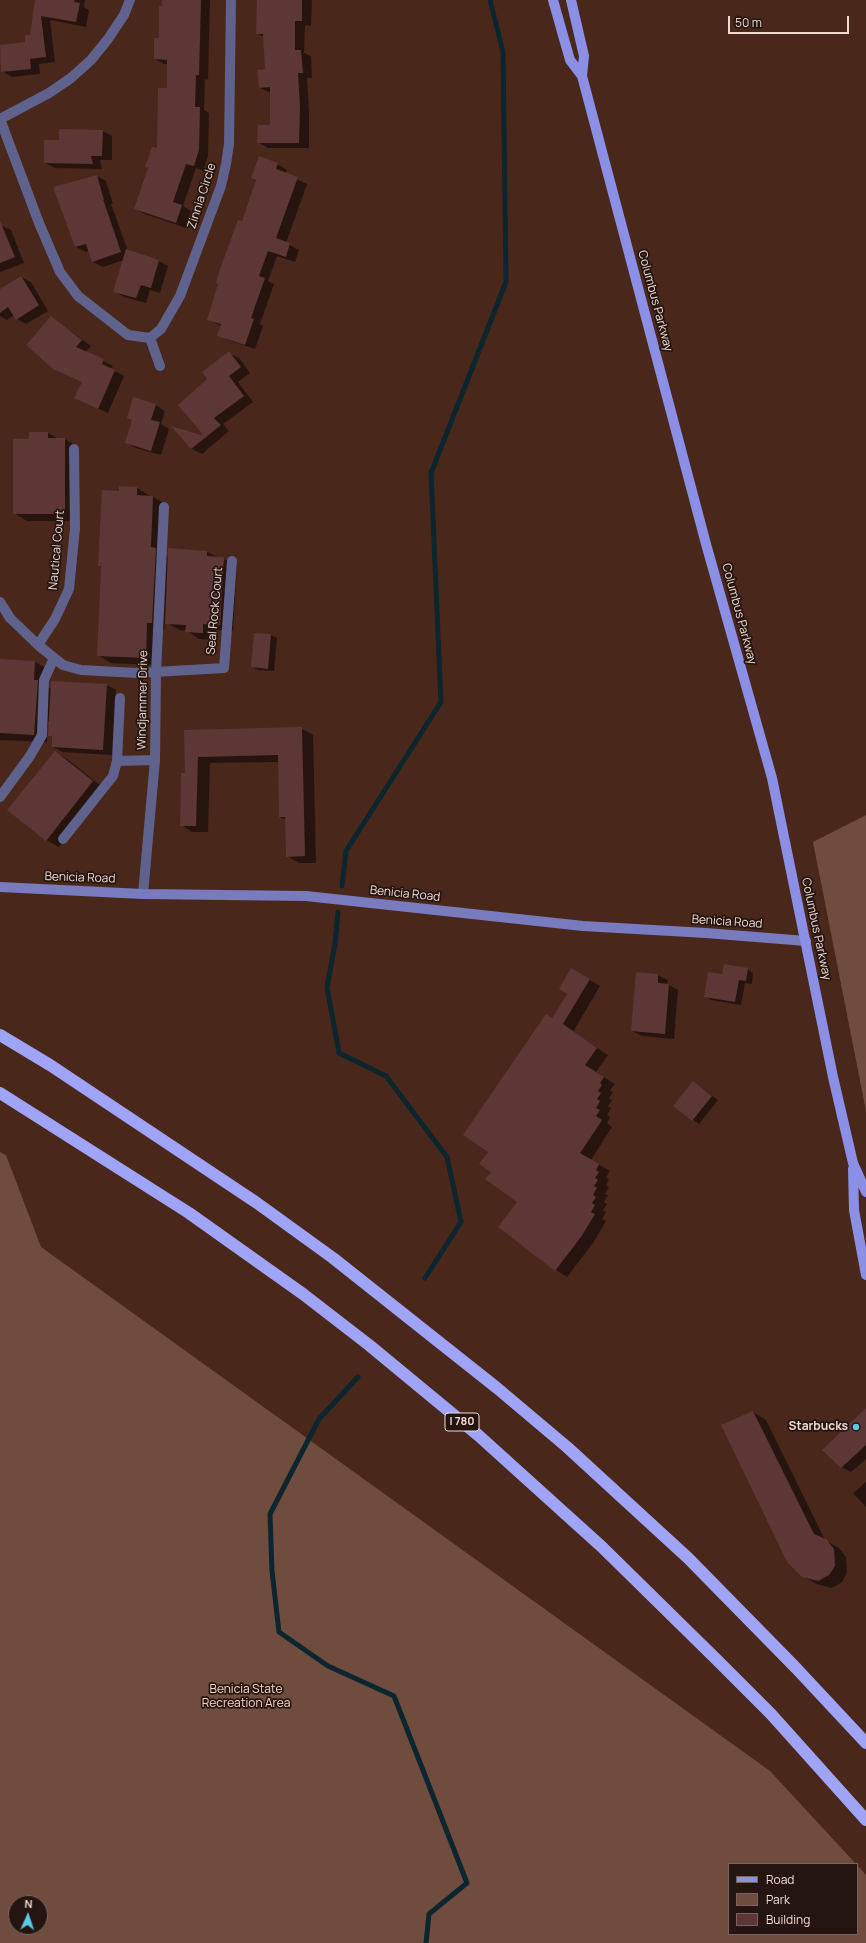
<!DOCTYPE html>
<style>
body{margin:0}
#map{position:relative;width:866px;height:1943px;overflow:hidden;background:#4a271b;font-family:Manrope,sans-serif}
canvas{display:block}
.legend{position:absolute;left:728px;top:1863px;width:130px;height:72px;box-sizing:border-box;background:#251510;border:1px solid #77645e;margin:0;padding:5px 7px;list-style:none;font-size:12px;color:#f1dad2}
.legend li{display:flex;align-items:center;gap:8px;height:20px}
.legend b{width:20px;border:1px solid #77645e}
.north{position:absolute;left:8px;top:1895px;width:40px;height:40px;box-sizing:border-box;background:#251510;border:1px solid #77645e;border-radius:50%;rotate:3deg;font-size:11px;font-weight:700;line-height:16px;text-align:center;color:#f1dad2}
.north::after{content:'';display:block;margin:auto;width:14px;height:18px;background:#5cc7e7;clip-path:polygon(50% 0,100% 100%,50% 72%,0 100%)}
.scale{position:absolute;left:728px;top:16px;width:121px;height:18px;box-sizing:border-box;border:2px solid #f1dad2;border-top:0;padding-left:5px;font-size:12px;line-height:14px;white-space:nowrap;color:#f1dad2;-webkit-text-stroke:3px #251510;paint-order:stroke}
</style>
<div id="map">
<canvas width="866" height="1943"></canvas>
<ul class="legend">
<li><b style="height:5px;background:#8b8fe5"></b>Road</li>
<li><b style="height:11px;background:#704c3f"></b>Park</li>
<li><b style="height:11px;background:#5d3636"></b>Building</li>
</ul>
<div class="north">N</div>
<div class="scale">50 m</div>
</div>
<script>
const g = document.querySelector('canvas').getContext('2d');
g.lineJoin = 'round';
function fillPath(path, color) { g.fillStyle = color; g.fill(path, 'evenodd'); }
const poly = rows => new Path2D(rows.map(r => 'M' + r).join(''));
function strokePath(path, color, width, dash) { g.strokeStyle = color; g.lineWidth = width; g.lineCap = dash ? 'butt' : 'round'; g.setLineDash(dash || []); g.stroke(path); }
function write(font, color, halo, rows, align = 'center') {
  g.font = font + ' Manrope,sans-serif'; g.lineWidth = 3.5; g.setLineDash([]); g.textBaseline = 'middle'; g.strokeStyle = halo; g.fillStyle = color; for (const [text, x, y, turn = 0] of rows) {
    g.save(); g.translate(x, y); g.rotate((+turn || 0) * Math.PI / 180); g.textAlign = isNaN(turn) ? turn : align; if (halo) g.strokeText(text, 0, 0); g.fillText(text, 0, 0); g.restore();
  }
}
fillPath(poly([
 [866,815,866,1111,813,842],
 [0,1152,6,1155,41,1247,770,1771,856,1864,729,1864,729,1934,857,1934,857,1865,866,1875,866,1943,0,1943],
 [16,1903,40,1903,40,1927,16,1927]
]), '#704c3f');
fillPath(poly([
 [36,0,85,0,84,7,89,10,86,27,50,20,55,62,39,64,40,74,12,77,2,71,0,46,26,42,30,36],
 [163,0,210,0,208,80,205,79,204,110,209,113,208,156,203,171,196,168,183,206,191,211,186,228,145,214,135,209,149,168,146,167,158,150,168,90,168,64,164,64,155,59,160,39],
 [258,0,312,0,311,26,305,25,304,53,311,56,312,78,307,78,309,112,309,148,268,148,258,142,271,126,271,93,260,88,266,70,264,37,258,34],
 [103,131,112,136,112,160,100,160,102,169,55,168,45,163],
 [277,164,287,170,285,174,307,184,286,243,299,250,295,262,277,256,268,281,274,284,260,324,263,326,255,349,228,340,218,335,221,326,208,319,257,181,252,178],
 [97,176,106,181,113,204,111,204,128,251,159,261,168,266,160,293,150,290,146,303,124,297,115,291,124,260,103,267,93,262,90,251,86,252,76,247,60,202],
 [0,225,11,230,24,263,0,272],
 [21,277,31,282,48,311,26,324,17,319,14,315,7,320,0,316,0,290],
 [52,317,91,346,85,352,113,366,111,369,124,376,108,413,85,403,83,382,54,368],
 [229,353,239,358,250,373,238,382,253,402,223,424,229,431,202,454,192,449,174,428,207,438,179,405,209,379],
 [156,405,165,411,161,424,169,429,161,455,136,448,127,443],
 [48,433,59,439,65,439,78,447,77,521,27,521,14,513,30,440],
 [137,488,150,496,153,497,166,504,164,554,169,557,169,550,207,552,237,565,233,631,216,630,215,640,199,639,187,631,179,630,165,622,164,630,160,629,158,665,111,663,98,655,102,567,99,566,120,492],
 [271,635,277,638,274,671,258,670,252,667],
 [0,660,35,662,48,669,47,687,51,689,107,685,116,690,112,755,62,752,53,747,53,737,49,735,50,721,48,721,47,742,0,740],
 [301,728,313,735,316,863,299,863,287,856,286,820,280,817,279,762,210,763,208,832,192,832,181,825,186,774,185,731],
 [55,752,67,759,105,789,59,847,46,840],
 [571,969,600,986,573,1032,608,1055,596,1072,615,1084,610,1090,613,1092,609,1098,612,1100,608,1106,611,1108,607,1115,610,1117,607,1123,612,1127,591,1160,610,1171,606,1177,609,1179,606,1185,609,1187,605,1194,608,1195,604,1202,607,1204,603,1210,606,1212,602,1219,606,1221,593,1243,567,1277,556,1270,519,1201,492,1171,489,1151,552,1019,568,993],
 [747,969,753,973,752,984,745,983,741,1005,711,1000,705,996],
 [658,975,668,980,667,984,678,990,674,1039,642,1036,632,1031],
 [694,1082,718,1100,699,1124,675,1106],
 [866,1410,866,1459,851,1472,841,1467],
 [753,1412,766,1420,825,1540,839,1548,846,1557,847,1573,842,1582,832,1588,816,1584,803,1576],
 [866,1482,866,1507,853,1493]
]), '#0007');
strokePath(poly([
 [342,886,346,851,441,702,431,473,506,282,503,52,490,0],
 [338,912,335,944,327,987,339,1053,386,1076,447,1157,461,1222,425,1278],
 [358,1377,319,1419,270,1514,272,1571,279,1632,328,1666,394,1696,467,1883,429,1914,426,1943]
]), '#0b262e', 5);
fillPath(poly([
 [35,0,75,0,74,2,80,3,76,22,41,16,46,57,30,59,31,69,1,72,0,45,25,42,25,35,30,35],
 [162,0,201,0,199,75,196,75,195,107,200,107,199,150,194,166,186,164,173,202,182,205,176,223,134,209,148,168,145,167,152,147,157,148,158,88,167,88,167,60,154,59,154,38,159,38,159,6,162,6],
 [257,0,302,0,302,21,295,21,295,50,301,50,303,73,298,73,300,106,299,143,257,143,258,125,270,125,270,87,259,88,257,70,265,69,263,34,256,34],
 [59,129,103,130,102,156,91,156,93,164,44,163,44,140,59,140],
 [259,156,278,163,276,169,298,177,276,238,290,243,286,257,268,251,259,276,265,278,251,318,254,319,245,345,217,336,221,324,207,320,218,284,216,283,220,269,238,220,242,221,256,180,251,178],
 [97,175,104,200,103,199,121,252,92,262,86,244,75,247,53,187],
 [0,221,15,257,0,263],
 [126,249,159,260,151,288,141,285,136,298,113,292],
 [21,276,39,305,16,320,8,307,0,313,0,289],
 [51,316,82,340,76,347,104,359,102,364,115,370,98,409,74,398,82,382,53,369,26,345],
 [229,351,241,367,229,376,244,396,214,418,221,425,191,449,171,426,204,436,178,405,207,379,202,372],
 [133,397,156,404,151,420,160,422,151,451,125,443,132,420,127,418],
 [29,432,48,432,48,438,65,438,65,514,13,514,13,439,29,439],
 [119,486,137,487,137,495,153,496,151,547,156,548,152,623,147,623,146,658,97,656,101,566,98,566,102,490,119,491],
 [168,548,207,551,207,556,224,557,220,625,203,624,203,633,185,632,186,625,165,624],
 [254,633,271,634,268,669,251,667],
 [0,659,35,661,34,680,38,680,34,735,0,733],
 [51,681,107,684,103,750,52,747,52,736,48,736],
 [302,727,305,856,286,857,285,817,279,817,278,755,198,757,196,826,180,826,181,773,185,773,184,730],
 [55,751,93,781,46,841,7,810],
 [724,964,748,968,746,981,739,980,735,1002,704,997,708,972,722,974],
 [571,968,590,979,563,1024,597,1048,585,1065,604,1077,600,1083,602,1085,598,1091,601,1093,597,1099,600,1101,596,1108,600,1110,596,1116,602,1120,580,1153,599,1164,596,1170,599,1172,595,1178,598,1180,594,1186,597,1188,593,1195,596,1197,592,1203,595,1205,591,1212,595,1214,581,1237,555,1271,498,1227,517,1202,485,1179,491,1172,479,1164,488,1152,463,1135,546,1014,552,1018,567,994,559,989],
 [636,972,658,974,658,983,669,984,665,1034,631,1031],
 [693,1081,712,1096,692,1121,673,1106],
 [866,1408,866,1445,841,1468,822,1450],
 [753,1411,814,1534,826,1539,834,1549,835,1566,829,1575,818,1581,802,1577,787,1562,721,1425]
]), '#5d3636');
strokePath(poly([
 [0,119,39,223,60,272,78,296,128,335,150,338,161,329,180,296,221,186,226,164,229,144,231,0],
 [0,119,49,93,71,78,91,60,108,39,124,15,130,0],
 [150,338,160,366],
 [0,602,10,618,38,645,63,665,81,670,137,673,224,668,232,561],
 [38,645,55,619,69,589,75,528,74,449],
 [117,761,155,760],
 [0,797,30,756,42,735,44,680,54,658],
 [63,839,113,776,117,761,120,698],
 [143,894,155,760,156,672,164,507]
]), '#5f628c', 10);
strokePath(poly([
 [0,887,143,894,306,896,583,926,706,933,806,941]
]), '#787cbe', 10);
strokePath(poly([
 [553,0,570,60,582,76],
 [571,0,584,56,582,76,706,544,772,778,833,1077,853,1163,866,1192],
 [853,1169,854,1210,866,1275]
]), '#8b8fe5', 10);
strokePath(poly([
 [0,1035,50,1065,257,1203,333,1258,497,1388,567,1447,688,1558,796,1668,866,1743],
 [0,1093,189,1213,303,1294,369,1345,478,1435,602,1547,716,1659,771,1714,866,1820]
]), '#9fa4f7', 12);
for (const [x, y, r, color] of [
 [856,1427,4,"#5cc7e7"]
]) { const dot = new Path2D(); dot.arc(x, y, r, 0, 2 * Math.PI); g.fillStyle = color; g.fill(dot); strokePath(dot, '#251510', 1.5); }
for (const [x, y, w] of [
 [462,1422,34]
]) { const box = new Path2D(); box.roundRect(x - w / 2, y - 9, w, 18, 3); g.fillStyle = '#251510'; g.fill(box); strokePath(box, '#f1dad2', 1); }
write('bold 11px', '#f1dad2', null, [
 ["I 780",462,1422]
]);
write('12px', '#f1dad2', '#251510', [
 ["Zinnia Circle",202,196,-72],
 ["Columbus Parkway",655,301,75],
 ["Nautical Court",57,550,-85],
 ["Seal Rock Court",215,611,-85],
 ["Columbus Parkway",739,614,75],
 ["Windjammer Drive",143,700,-89],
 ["Benicia Road",80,878,2],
 ["Benicia Road",405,894,6],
 ["Benicia Road",727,922,4],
 ["Columbus Parkway",816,929,78]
]);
write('bold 12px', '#f1dad2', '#251510', [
 ["Starbucks",848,1427]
], 'right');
write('12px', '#fcd6c8', '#251510', [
 ["Benicia State",246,1690],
 ["Recreation Area",246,1704]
]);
</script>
